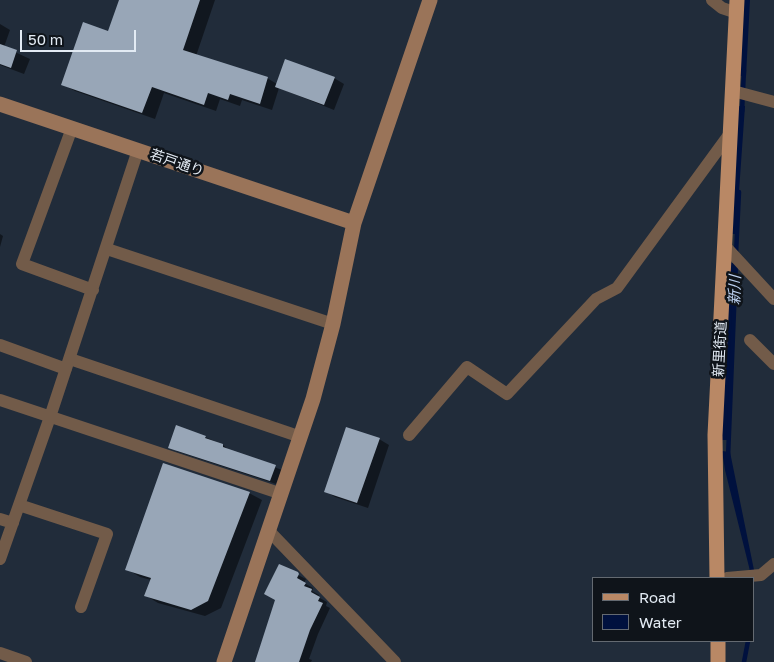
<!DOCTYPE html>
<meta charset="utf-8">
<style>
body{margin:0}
#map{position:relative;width:774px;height:662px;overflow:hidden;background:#212c3a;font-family:"Golos Text",sans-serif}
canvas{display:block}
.legend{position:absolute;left:592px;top:577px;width:162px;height:65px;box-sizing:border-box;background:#0f141a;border:1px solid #646a71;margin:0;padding:6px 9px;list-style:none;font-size:15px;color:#e3ebf4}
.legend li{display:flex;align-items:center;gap:10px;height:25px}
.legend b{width:25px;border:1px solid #646a71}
.scale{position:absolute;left:20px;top:30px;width:116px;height:22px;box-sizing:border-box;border:2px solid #e3ebf4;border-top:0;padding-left:6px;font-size:15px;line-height:18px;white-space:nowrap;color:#e3ebf4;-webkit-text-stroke:4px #0f141a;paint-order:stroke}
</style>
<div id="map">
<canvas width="774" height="662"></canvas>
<ul class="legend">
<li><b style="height:6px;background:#b98865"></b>Road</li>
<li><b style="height:14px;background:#00113e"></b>Water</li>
</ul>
<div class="scale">50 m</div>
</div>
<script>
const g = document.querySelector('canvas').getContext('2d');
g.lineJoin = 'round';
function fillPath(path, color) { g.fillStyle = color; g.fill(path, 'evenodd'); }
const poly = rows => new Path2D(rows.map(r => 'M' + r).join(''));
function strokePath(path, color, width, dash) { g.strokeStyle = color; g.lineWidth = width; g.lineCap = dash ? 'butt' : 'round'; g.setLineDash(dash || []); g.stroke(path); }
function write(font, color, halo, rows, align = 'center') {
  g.font = font + ' "Golos Text","Noto Sans JP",sans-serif'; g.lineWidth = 5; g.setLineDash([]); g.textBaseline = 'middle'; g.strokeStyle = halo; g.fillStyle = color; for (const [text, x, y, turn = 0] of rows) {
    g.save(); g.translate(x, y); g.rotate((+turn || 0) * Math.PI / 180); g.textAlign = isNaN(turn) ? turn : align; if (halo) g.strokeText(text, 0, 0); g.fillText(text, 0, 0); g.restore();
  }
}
fillPath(poly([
 [744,0,750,0,746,76,740,76],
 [738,106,745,106,736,234,731,234],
 [729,263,735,263,728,440,722,440,722,392],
 [722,451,730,452,754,570,750,571,725,470]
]), '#00113e');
fillPath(poly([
 [120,0,215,0,196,56,267,78,277,84,334,78,344,84,334,110,279,88,272,110,242,100,240,106,220,99,216,111,164,93,155,119,75,91,62,84,109,33],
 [0,24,10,30,4,47,30,59,24,74,0,65],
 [0,234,3,236,0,247],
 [205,437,223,445,229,450,282,470,276,484,176,451],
 [379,439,389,445,368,508,335,497,325,491],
 [249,493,262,500,221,608,205,616,158,603,145,595,151,580,140,577,127,569],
 [294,573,306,579,304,583,313,588,312,591,319,595,318,597,327,602,326,606,330,608,318,634,309,659,312,660,311,662,262,662,262,648,260,647,277,600]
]), '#0007');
strokePath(poly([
 [742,112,744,70],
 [736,254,739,192],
 [728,457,736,262],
 [744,662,748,641]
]), '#00113e', 4.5);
fillPath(poly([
 [119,0,200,0,183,50,268,77,260,104,230,94,228,100,208,93,204,105,152,87,142,113,61,85,83,22,108,31],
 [0,44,17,50,11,68,0,64],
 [285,59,335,77,324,105,275,87],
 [176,425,206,436,205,438,223,444,223,447,276,465,270,481,168,448],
 [346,427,380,438,357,503,324,492],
 [163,463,250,492,208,601,191,610,144,596,151,578,125,570],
 [279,564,298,572,299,574,297,578,306,583,304,586,312,589,311,592,320,597,318,601,323,603,310,630,299,662,255,662,275,600,264,594]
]), '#98a6b7');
strokePath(poly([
 [712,0,722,8,737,13],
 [733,91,774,102],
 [72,128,22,264,93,290],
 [726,247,774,299],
 [107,249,333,324],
 [750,340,774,364],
 [0,345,66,369],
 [70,359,301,437],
 [0,400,282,494],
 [409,435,467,367,507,394,596,299,617,288,731,132],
 [19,505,107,534,81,607],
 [0,519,13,523],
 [269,531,395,662],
 [0,559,50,417,138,150],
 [727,578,761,575,774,564],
 [0,653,26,662]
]), '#725b49', 12);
strokePath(poly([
 [0,104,354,223],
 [224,662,313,399,333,324,354,223,430,0]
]), '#9a7459', 15);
strokePath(poly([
 [717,578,715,435,737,0],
 [718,641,718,662]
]), '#b98865', 15);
write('14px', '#e3ebf4', '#0f141a', [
 ["若戸通り",177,163,19],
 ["新里街道",720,349,-87]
]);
write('italic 15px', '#bcd1f0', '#0f141a', [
 ["新川",735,290,-88]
]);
</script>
